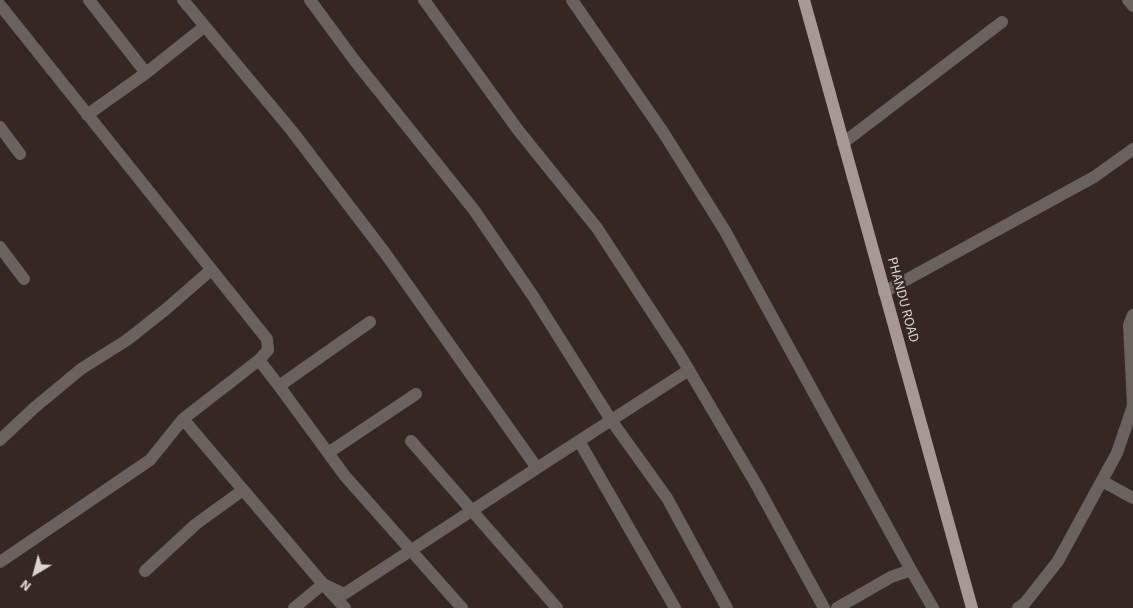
<!DOCTYPE html>
<style>
body{margin:0}
#map{position:relative;width:1133px;height:608px;overflow:hidden;background:#352823;font-family:"Source Sans 3",sans-serif}
canvas{display:block}
.north{position:absolute;left:10px;top:548px;width:50px;height:50px;-webkit-text-stroke:4px #352823;paint-order:stroke;rotate:217deg;font-size:14px;font-weight:700;line-height:20px;text-align:center;color:#dcd2cf}
.north::after{content:'';display:block;margin:auto;width:18px;height:22px;background:#dcd2cf;clip-path:polygon(50% 0,100% 100%,50% 72%,0 100%)}
</style>
<div id="map">
<canvas width="1133" height="608"></canvas>
<div class="north">N</div>
</div>
<script>
const g = document.querySelector('canvas').getContext('2d');
g.lineJoin = 'round';
const poly = rows => new Path2D(rows.map(r => 'M' + r).join(''));
function strokePath(path, color, width, dash) { g.strokeStyle = color; g.lineWidth = width; g.lineCap = dash ? 'butt' : 'round'; g.setLineDash(dash || []); g.stroke(path); }
function write(font, color, halo, rows, align = 'center') {
  g.font = font + ' "Source Sans 3",sans-serif'; g.lineWidth = 4.5; g.setLineDash([]); g.textBaseline = 'middle'; g.strokeStyle = halo; g.fillStyle = color; for (const [text, x, y, turn = 0] of rows) {
    g.save(); g.translate(x, y); g.rotate((+turn || 0) * Math.PI / 180); g.textAlign = isNaN(turn) ? turn : align; if (halo) g.strokeText(text, 0, 0); g.fillText(text, 0, 0); g.restore();
  }
}
strokePath(poly([
 [89,0,146,73],
 [183,0,292,131,385,253,537,468],
 [310,0,355,61,474,210,533,296,611,420,667,498,727,608],
 [424,0,518,130,597,228,680,355,756,484,824,608],
 [572,0,663,132,725,231,911,570,933,608],
 [1128,0,1133,6],
 [0,5,267,339,268,350,259,360,183,419,323,584,345,608],
 [87,115,146,73,204,27],
 [0,127,20,154],
 [843,143,1002,22],
 [0,247,24,279],
 [884,292,1094,177,1133,149],
 [259,360,279,386,345,476,462,608],
 [279,386,370,322],
 [0,440,34,408,81,369,127,340,165,310,211,270],
 [411,441,557,608],
 [579,441,675,608],
 [328,453,416,394],
 [1102,481,1133,498],
 [0,562,150,460,183,419],
 [145,571,196,524,243,490],
 [294,608,323,584,344,594,551,459,689,370],
 [837,608,891,577,911,570],
 [1018,608,1025,603,1058,561,1117,453,1133,406,1129,325,1133,315]
]), '#69625f', 12);
strokePath(poly([
 [804,0,972,608]
]), '#a69893', 12);
write('14px', '#dcd2cf', '#352823', [
 ["PHANDU ROAD",902,300,75]
]);
</script>
